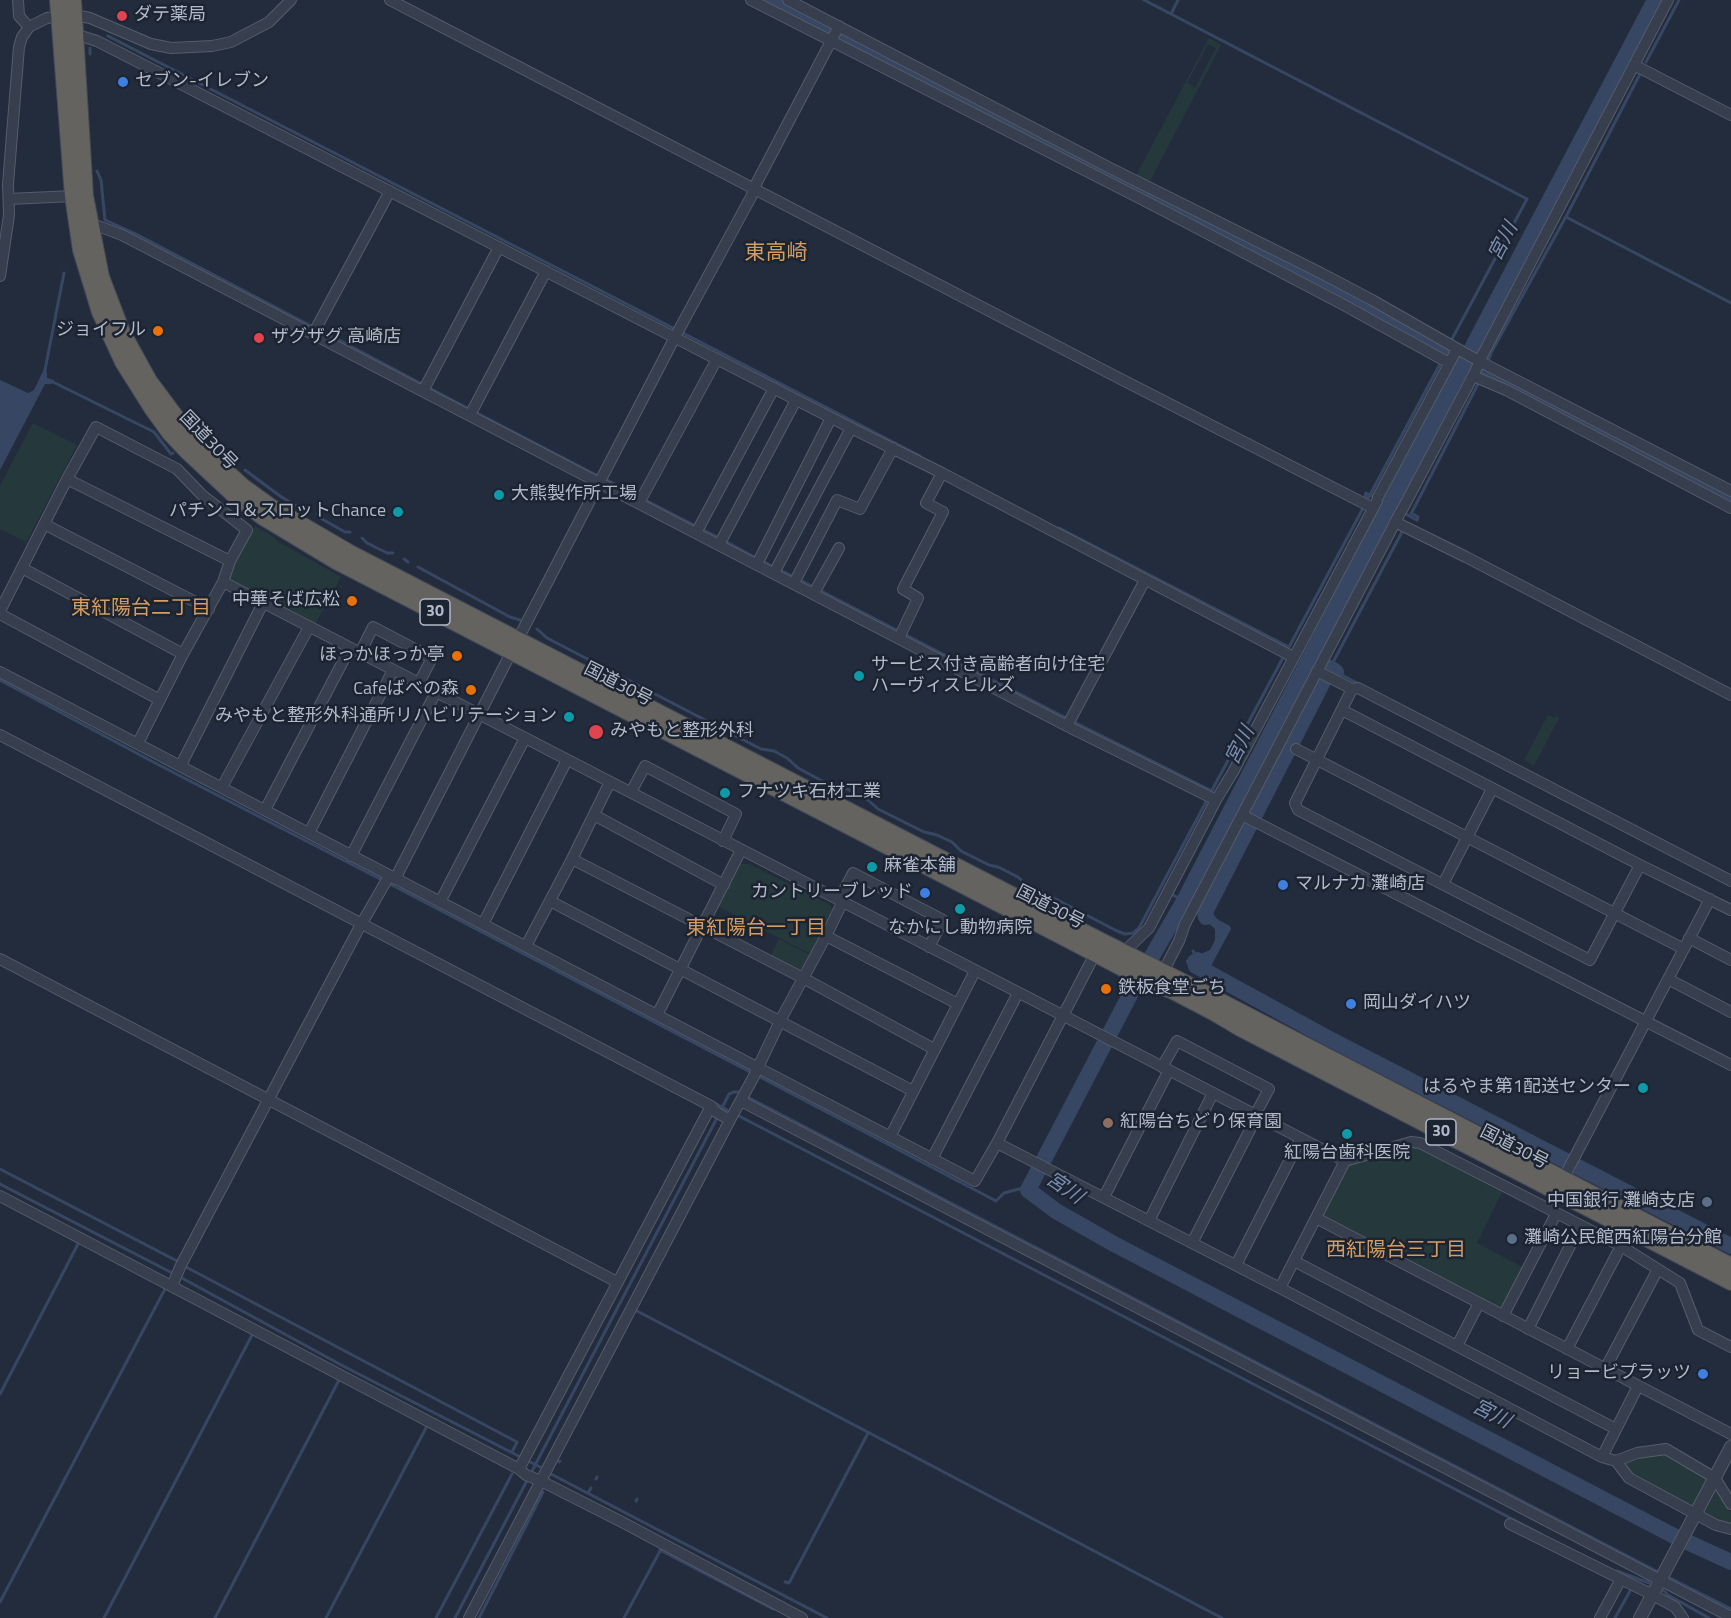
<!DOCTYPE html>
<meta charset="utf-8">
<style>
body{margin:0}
canvas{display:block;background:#232c3c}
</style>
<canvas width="1731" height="1618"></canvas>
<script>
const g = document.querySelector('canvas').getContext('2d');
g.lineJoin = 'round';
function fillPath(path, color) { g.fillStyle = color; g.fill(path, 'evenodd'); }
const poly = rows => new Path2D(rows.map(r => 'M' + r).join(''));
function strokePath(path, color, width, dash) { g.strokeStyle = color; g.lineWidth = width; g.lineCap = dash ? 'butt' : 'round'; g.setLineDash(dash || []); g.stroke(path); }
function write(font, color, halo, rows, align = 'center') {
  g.font = font + ' "Titillium Web","Noto Sans JP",sans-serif'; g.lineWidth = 5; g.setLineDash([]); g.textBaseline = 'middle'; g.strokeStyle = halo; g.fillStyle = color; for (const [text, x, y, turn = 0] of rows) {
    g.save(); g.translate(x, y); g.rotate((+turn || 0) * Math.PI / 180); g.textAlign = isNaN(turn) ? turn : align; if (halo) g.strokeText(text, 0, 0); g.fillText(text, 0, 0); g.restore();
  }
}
fillPath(poly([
 [1209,38,1221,45,1149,183,1136,176],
 [1208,44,1216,48,1195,88,1187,83],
 [33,423,77,445,26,542,0,529,0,486],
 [255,526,275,538,277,541,341,577,314,626,229,581,229,572],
 [1548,715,1554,718,1556,716,1559,718,1534,766,1524,760],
 [739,864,749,864,830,905,833,912,811,954,717,906],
 [779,939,810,955,803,968,796,971,770,957],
 [1416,1145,1503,1190,1477,1243,1524,1268,1502,1310,1321,1217,1347,1165],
 [1663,1453,1703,1475,1706,1482,1692,1508,1635,1478,1623,1464,1624,1461],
 [1717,1489,1731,1513,1731,1525,1704,1513]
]), '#25393d');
fillPath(poly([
 [43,371,47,372,47,378,54,380,52,384,45,384,0,470,0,380,28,393,34,390],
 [1209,896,1214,900,1212,910,1214,915,1217,919,1230,926,1231,929,1212,964,1208,976,1186,963,1186,960,1210,950,1215,940,1215,929,1200,916,1199,910,1205,905]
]), '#364663');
strokePath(poly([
 [1144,0,1527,199,1452,339],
 [1171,14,1178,0],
 [108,36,675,329],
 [90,48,90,54],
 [1646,62,1679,0],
 [97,171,101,180,105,220],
 [1566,217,1731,303],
 [105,220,138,235,311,326],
 [320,330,469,409],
 [681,332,920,456],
 [1488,362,1491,353,1569,211,1641,72],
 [44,375,64,273],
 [51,381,154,432,171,454,173,453],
 [475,412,598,476],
 [200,428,201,427,234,461],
 [245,470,280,496,298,507,303,507],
 [607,480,639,497],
 [1371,493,1448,349],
 [1368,497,1365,496,1366,493,1417,520],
 [645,500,719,538],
 [1411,513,1418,517,1417,520],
 [317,514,322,519,345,532,350,532],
 [1411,514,1479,382],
 [1059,528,1289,647],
 [362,538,367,543,387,553,393,553],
 [725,541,756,558],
 [404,559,408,562],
 [762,561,794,577],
 [418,567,510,617,520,620],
 [800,580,1066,718,1212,791],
 [537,629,547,638,761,749,774,751,787,758,798,768,826,783,840,785,868,800,878,809,924,832,937,835,952,842,961,851,989,865,998,867,1018,877,1023,882,1117,931,1125,934,1133,933,1139,928,1207,800],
 [1288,649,1369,497],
 [1330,668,1403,530],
 [1336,672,1359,684],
 [0,680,157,764,382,880],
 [1210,794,1285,654],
 [388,883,752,1073],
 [1171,894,1188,903],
 [1169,927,1178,931],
 [1193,951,1197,958],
 [758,1076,996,1201,1004,1193,1019,1189,1028,1190],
 [713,1102,727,1110],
 [721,1110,729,1094,734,1092,738,1092,1660,1573],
 [739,1116,1541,1534],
 [0,1169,179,1262],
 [0,1184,180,1277,345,1367,540,1467],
 [186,1267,517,1442,512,1452],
 [637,1311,1222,1618],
 [0,1394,78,1244],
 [559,1462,560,1461],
 [551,1474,827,1618],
 [596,1479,597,1477],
 [588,1493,591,1488],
 [636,1501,637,1499],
 [660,1550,773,1609],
 [1617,1571,1649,1583],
 [1666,1576,1731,1609],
 [785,1582,789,1583,868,1433],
 [1664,1591,1668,1595,1709,1618],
 [0,1602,166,1287],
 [104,1618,252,1335],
 [215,1618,339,1380],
 [326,1618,427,1426],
 [436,1618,512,1474],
 [455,1618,718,1116],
 [479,1618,543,1492],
 [624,1618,660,1551],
 [1615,1618,1630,1591]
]), '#364663', 3);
strokePath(poly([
 [771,0,1342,294,1484,373,1731,501],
 [1390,504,1655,0],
 [1388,507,1184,901,1133,989,1028,1190,1056,1211,1114,1244,1674,1536,1731,1562],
 [1206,917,1205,912,1330,668,1336,672],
 [1198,960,1195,962,1196,966,1207,972,1324,1036,1731,1246]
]), '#364663', 16);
const minor = poly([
 [18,0,19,16,29,27],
 [390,0,1111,374,1373,508],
 [751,0,1151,204,1342,304,1449,363],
 [788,0,1110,168,1317,271,1372,300,1477,360,1731,491],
 [75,37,84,37,97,41,851,428,942,473,1293,657],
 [1634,65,1731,115],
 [9,199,73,196],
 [90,223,122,235,1067,726,1216,800],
 [0,276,9,215,8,184,19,47,22,37,29,27,47,18,74,15,90,18,151,44,171,48,212,46,231,42,269,22,291,0],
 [313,334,390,191],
 [1473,376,1506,390,1731,508],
 [423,391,499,247],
 [470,415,546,271],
 [67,479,230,561],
 [1378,497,1457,349],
 [639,503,717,359],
 [1402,510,1475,372,1483,354,1668,0],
 [1395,522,1466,557,1731,695],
 [44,524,209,609],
 [696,533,774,388],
 [719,545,796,400],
 [757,564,831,418],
 [22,568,183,654],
 [774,573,851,428],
 [223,582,1345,1161,1411,1142,1420,1143,1621,1246,1680,1283,1698,1330,1731,1347],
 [794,583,837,500,860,509,893,448],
 [814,593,839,548],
 [0,611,67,479,96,427,177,469,202,495,247,530,230,561,223,582,183,654,138,743],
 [0,614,160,700],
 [899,638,918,598,903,589,943,512,926,503,942,473],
 [360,653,373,627,432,658,419,683],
 [1317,671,1352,689,1295,803,1298,810,1590,960,1640,865],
 [0,672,975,1181,997,1143,1097,950],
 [1352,689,1358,688,1731,881],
 [1342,710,1640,865,1731,910],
 [1067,726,1145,580],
 [0,735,711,1106,716,1112,730,1120],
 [1296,749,1684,949],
 [181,765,263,603],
 [222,787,309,627],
 [631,792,645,766,736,814,723,841],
 [265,810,350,648],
 [594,815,724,885],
 [1242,815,1731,1065],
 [309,833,393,670],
 [351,856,436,692],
 [572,859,803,978,934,1049],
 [395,879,518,639,675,337,751,197,757,182,839,26],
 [1443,884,1492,789],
 [839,900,853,873,943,920,929,947],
 [550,901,913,1091],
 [440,902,525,738],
 [483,924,567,760],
 [826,936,958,1004],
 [1689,938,1731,960],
 [526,946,572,859,610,782],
 [1124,958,1130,946,1149,928,1216,800,1233,772,1377,501],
 [0,959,617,1282],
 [1161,976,1179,941,1185,924,1400,513],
 [1668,979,1731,1012],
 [657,1015,741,850],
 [1162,1067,1177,1041,1269,1089,1255,1115],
 [741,1101,1731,1617],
 [890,1137,975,971],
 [997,1143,1280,1288,1602,1457,1616,1461,1637,1453,1666,1449,1715,1478,1731,1504],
 [932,1159,1018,993],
 [1561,1183,1710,899],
 [0,1196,519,1469,526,1475,541,1481,622,1522,802,1618],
 [1104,1197,1169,1070],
 [1316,1218,1731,1434],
 [1149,1221,1213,1093],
 [1192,1243,1257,1116],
 [1294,1261,1616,1429],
 [1236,1265,1301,1138],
 [172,1286,181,1265,358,930,389,876],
 [1280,1288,1345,1161],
 [1503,1316,1556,1214],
 [1528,1329,1580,1226],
 [1457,1346,1479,1303],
 [1567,1349,1621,1246],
 [1605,1369,1658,1269],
 [1602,1457,1638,1386],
 [1616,1461,1629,1478,1716,1525,1731,1529],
 [519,1469,711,1106],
 [1510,1524,1653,1595,1675,1607,1683,1618],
 [469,1618,730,1120,753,1078,780,1021,826,936,843,901],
 [1600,1618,1621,1579]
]);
const tertiary = poly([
 [1640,1618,1731,1447]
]);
const trunk = poly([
 [58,0,73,196,81,250,100,312,123,362,152,408,170,433,189,453,233,494,263,517,336,561,1069,940,1151,983,1171,990,1215,1013,1242,1029,1731,1282],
 [73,0,85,196,101,277,122,332,149,381,181,424,198,446,242,486,271,507,348,552,1101,941,1177,979,1731,1266]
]);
strokePath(minor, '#555c6a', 12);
strokePath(tertiary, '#555c6a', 14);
strokePath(trunk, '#424957', 18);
strokePath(minor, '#373e4d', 10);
strokePath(tertiary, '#373e4d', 12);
strokePath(trunk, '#646360', 16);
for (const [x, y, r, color] of [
 [122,16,6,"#e0444e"],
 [123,82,6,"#3f7fe0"],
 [158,331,6,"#e8710a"],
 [259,338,6,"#e0444e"],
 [499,495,6,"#0f9aa8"],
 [398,512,6,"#0f9aa8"],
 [352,601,6,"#e8710a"],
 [457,656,6,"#e8710a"],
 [859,676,6,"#0f9aa8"],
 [471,690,6,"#e8710a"],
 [569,717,6,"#0f9aa8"],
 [596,732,8,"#e0444e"],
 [725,793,6,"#0f9aa8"],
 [872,867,6,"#0f9aa8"],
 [1283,885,6,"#3f7fe0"],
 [925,893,6,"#3f7fe0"],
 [960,909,6,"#0f9aa8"],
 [1106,989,6,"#e8710a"],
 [1351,1004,6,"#3f7fe0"],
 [1643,1088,6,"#0f9aa8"],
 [1108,1123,6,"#8d6e63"],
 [1347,1134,6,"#0f9aa8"],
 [1707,1202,6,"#5c6f8a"],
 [1512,1239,6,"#5c6f8a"],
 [1703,1374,6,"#3f7fe0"]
]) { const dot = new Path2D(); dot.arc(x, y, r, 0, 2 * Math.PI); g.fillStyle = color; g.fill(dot); strokePath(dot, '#1c2331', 2); }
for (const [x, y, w] of [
 [435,612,30],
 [1441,1132,30]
]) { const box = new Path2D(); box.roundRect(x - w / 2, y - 13, w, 26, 4.5); g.fillStyle = '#1c2331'; g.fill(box); strokePath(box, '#b2b9c8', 1.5); }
write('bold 16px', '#b2b9c8', null, [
 ["30",435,612],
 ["30",1441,1132]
]);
write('18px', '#b2b9c8', '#1c2331', [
 ["ダテ薬局",134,16],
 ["セブン-イレブン",135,82],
 ["ジョイフル",146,331,"right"],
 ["ザグザグ 高崎店",271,338],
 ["大熊製作所工場",511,495],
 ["パチンコ＆スロットChance",386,512,"right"],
 ["中華そば広松",340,601,"right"],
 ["ほっかほっか亭",445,656,"right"],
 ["サービス付き高齢者向け住宅",871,666],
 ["ハーヴィスヒルズ",871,687],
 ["Cafeばべの森",459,690,"right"],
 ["みやもと整形外科通所リハビリテーション",557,717,"right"],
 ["みやもと整形外科",610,732],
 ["フナツキ石材工業",737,793],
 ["麻雀本舗",884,867],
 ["マルナカ 灘崎店",1295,885],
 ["カントリーブレッド",913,893,"right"],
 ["なかにし動物病院",960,929,"center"],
 ["鉄板食堂ごち",1118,989],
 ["岡山ダイハツ",1363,1004],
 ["はるやま第1配送センター",1631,1088,"right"],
 ["紅陽台ちどり保育園",1120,1123],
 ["紅陽台歯科医院",1347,1154,"center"],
 ["中国銀行 灘崎支店",1695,1202,"right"],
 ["灘崎公民館西紅陽台分館",1524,1239],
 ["リョービプラッツ",1691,1374,"right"]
], 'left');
write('18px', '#b2b9c8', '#1c2331', [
 ["国道30号",208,441,46],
 ["国道30号",618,685,27],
 ["国道30号",1050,908,27],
 ["国道30号",1514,1148,27]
]);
write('italic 20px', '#7a8db0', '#1c2331', [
 ["宮川",1504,242,-62],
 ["宮川",1241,746,-63],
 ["宮川",1064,1189,34],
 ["宮川",1491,1415,27]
]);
write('20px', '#d49d61', '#1c2331', [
 ["東紅陽台二丁目",141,609],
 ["東紅陽台一丁目",756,929],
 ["西紅陽台三丁目",1396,1251]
]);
write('21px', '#d49d61', '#1c2331', [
 ["東高崎",776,254]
]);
</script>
